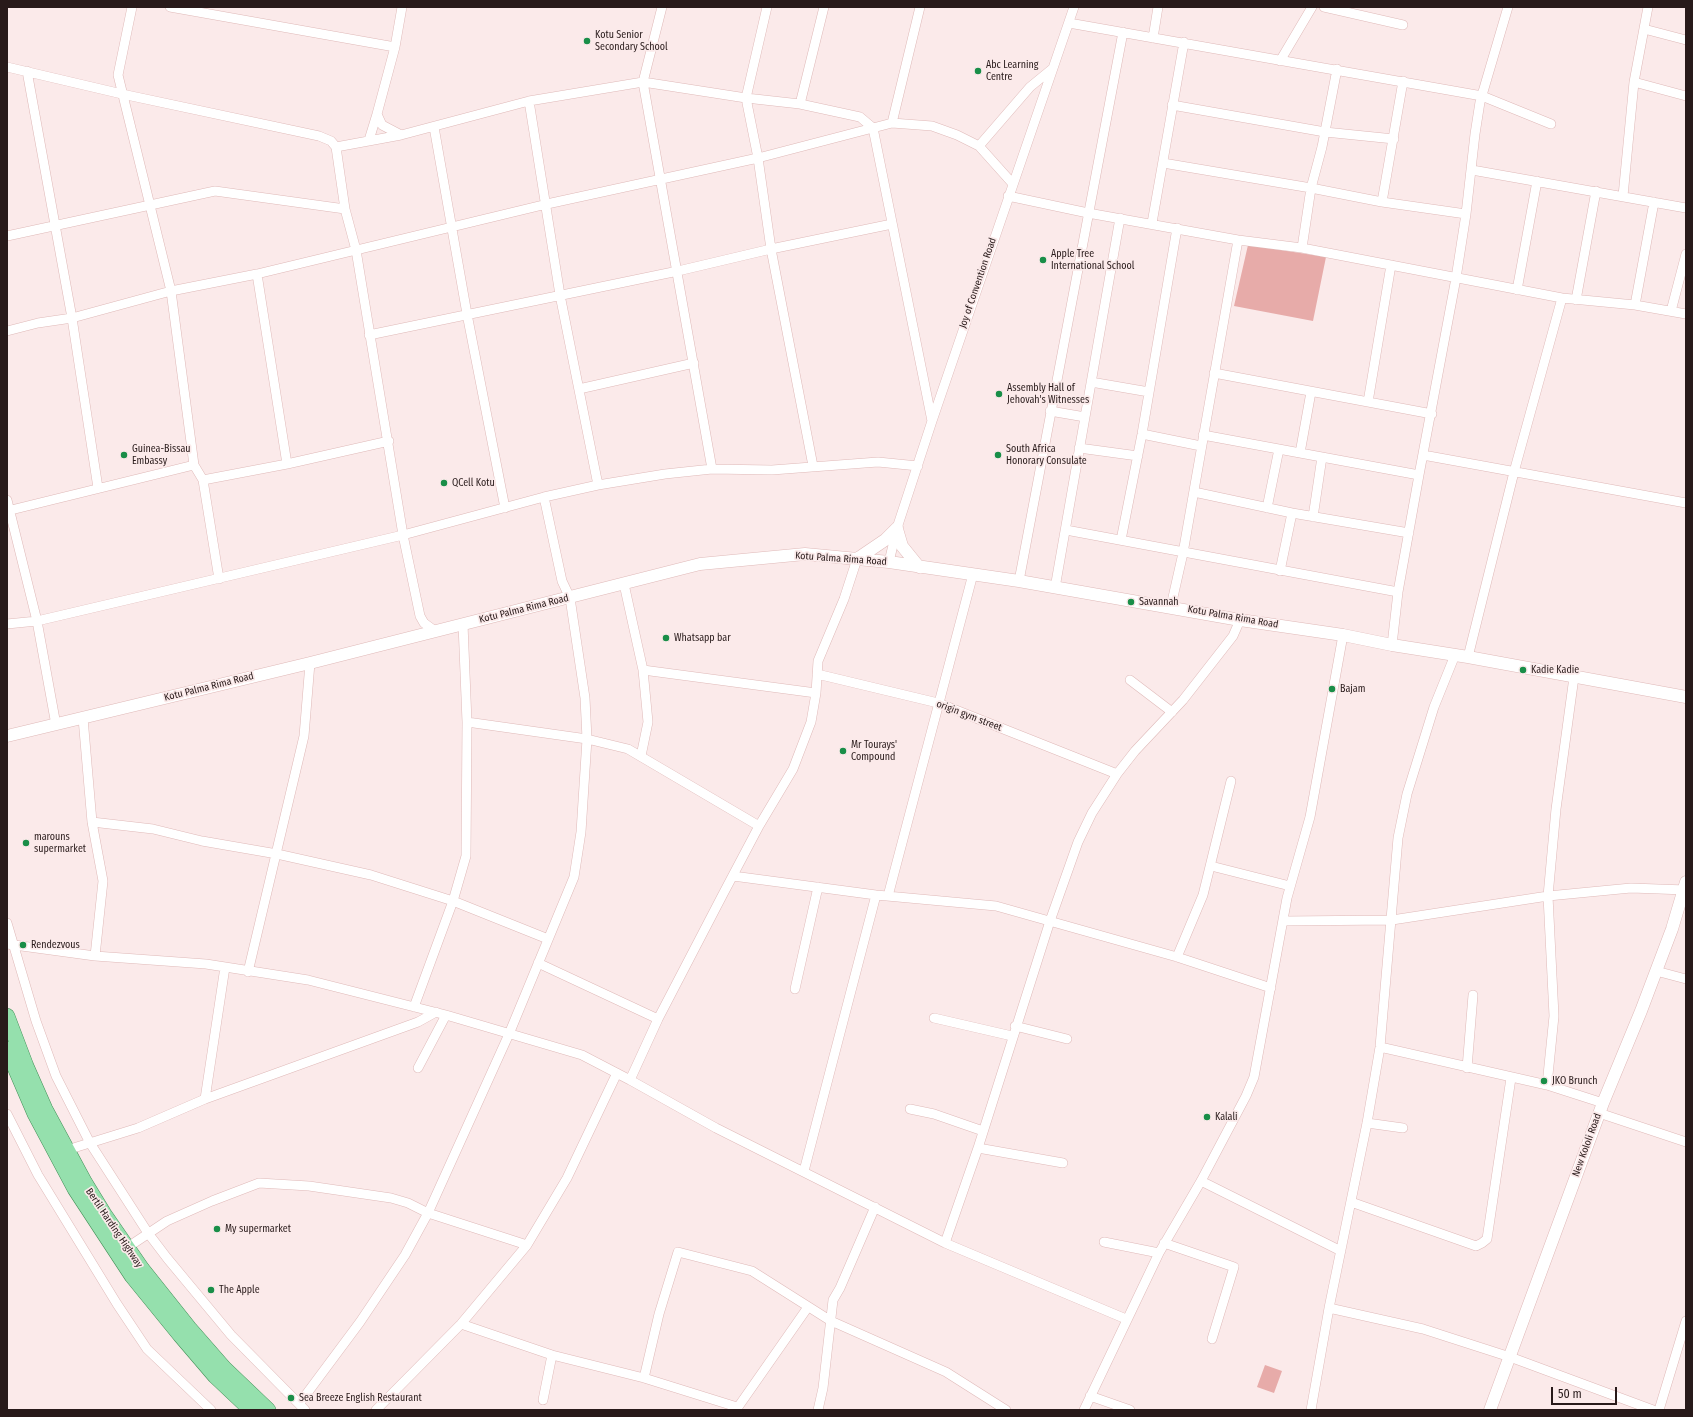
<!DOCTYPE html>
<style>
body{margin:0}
#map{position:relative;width:1693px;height:1417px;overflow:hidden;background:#fbeaea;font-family:"Fira Sans Condensed",sans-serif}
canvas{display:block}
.frame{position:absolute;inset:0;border:8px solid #281a1a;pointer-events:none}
.scale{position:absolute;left:1551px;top:1387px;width:66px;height:18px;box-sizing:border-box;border:2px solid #281a1a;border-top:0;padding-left:5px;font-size:12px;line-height:14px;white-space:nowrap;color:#281a1a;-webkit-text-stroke:3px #fbeaea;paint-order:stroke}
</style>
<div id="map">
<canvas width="1693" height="1417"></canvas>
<div class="frame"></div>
<div class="scale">50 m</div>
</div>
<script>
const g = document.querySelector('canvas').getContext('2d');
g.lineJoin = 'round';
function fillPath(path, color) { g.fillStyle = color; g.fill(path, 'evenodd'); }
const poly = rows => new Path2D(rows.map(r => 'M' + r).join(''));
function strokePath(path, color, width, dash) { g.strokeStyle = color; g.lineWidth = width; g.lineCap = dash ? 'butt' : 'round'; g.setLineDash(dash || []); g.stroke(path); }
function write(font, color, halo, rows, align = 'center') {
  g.font = font + ' "Fira Sans Condensed",sans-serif'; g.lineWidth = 3.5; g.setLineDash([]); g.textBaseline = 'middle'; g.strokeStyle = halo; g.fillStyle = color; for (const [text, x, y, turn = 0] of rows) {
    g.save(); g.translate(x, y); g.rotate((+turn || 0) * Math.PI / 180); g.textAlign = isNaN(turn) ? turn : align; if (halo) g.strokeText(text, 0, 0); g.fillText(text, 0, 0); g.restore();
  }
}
fillPath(poly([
 [1248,245,1326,257,1313,321,1234,306],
 [1265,1365,1282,1371,1274,1393,1257,1387]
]), '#e7aba9');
const minor = poly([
 [132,7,118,75,171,291,194,465,203,480,219,579],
 [170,7,395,47],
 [662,7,643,82,712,469],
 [767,7,746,98,758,158,771,249,813,466],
 [1324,7,1403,25],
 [1069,23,1482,96,1551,124],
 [1644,29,1686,40],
 [1153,38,1158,7],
 [1280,61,1312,7],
 [7,67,122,94,319,136,331,141,336,147,401,135,529,101,643,82,746,98,800,104,860,117,873,128,932,421],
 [27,71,72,318,98,488],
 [1634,82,1686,96],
 [529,101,560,295,598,485],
 [800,104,824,7],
 [1172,105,1325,132,1394,139],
 [892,123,920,7],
 [434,127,467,314,505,508],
 [401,135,382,125,377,114,395,47,402,7],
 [369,140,377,114],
 [979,146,1030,87,1052,69],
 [336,147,345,209,356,250,403,535,420,616,424,623,435,631],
 [1163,163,1311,188,1382,202,1466,214],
 [1472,170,1686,208],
 [1008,196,1088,213,1238,240,1302,248,1562,298,1635,305,1686,314],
 [1623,196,1634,82,1648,7],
 [1382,202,1403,81],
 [1152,223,1184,42],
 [7,236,215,191,345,209],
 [1302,248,1311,188,1322,147,1337,69],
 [257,274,287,464],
 [1517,290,1537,181],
 [1576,300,1596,191],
 [1635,305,1654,202],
 [1671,311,1686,254],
 [7,331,38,323,72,318,171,291,257,274,547,204,758,158,892,123,932,126,957,135,979,146,1013,184],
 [369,335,678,271,771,249,892,224],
 [1214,373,1432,414],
 [1091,382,1149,392],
 [579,389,694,363],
 [1368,402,1391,265],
 [1050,411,1085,417],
 [1142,434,1201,446],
 [1203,435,1419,475],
 [1079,448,1138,456],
 [1300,453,1311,392],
 [1423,455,1686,503],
 [203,480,287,464,389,441],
 [1194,492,1292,513,1409,533],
 [7,500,37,621,56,725],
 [1267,508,1279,449],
 [7,511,194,465],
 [1313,517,1322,457],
 [1066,530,1398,592],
 [1121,540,1142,434,1177,228],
 [889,562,897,528,932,421,1074,7],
 [1280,571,1292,513],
 [1019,581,1123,32],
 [624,584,643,670,648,722,641,756],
 [1055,588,1120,218],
 [1171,606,1183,553,1238,240],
 [7,624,37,621,403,535,544,497,598,485,665,474,712,469,772,470,878,462,918,466],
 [1392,645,1398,592,1419,475,1456,278,1466,214,1475,134,1480,102,1508,7],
 [1468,657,1514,472,1562,298],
 [643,670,816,693],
 [817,674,938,703,1117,774],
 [1130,680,1172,712],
 [83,718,92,822,103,881,95,956],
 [467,722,587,739,628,749,759,826],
 [92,822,153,829,202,841,277,854,371,875,453,901,548,939],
 [1211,866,1290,886],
 [733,876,876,895,996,906,1177,957,1271,988],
 [888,896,973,574],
 [1284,921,1392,920,1548,896,1631,888,1686,890],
 [7,923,36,1021,56,1076,90,1143,148,1233,167,1258,231,1335,305,1410],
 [7,944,95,956,206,964,308,980,446,1015,582,1055,630,1080,716,1128,945,1243,1126,1319],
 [1177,957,1203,895,1231,781],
 [538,963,658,1019],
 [1656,971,1686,979],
 [248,972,304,736,310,663],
 [795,989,818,887],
 [414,1007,453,901,466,856,467,722,463,624],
 [934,1018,1012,1036],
 [1015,1026,1067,1039],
 [1380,1047,1547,1085,1603,1103],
 [418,1068,446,1015],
 [1467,1068,1473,995],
 [630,1080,658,1019,722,896,759,826,793,769,811,722,816,693,818,661,844,599,857,559],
 [1547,1085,1554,1016,1548,896,1556,809,1574,677],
 [205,1099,225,967],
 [910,1109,934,1114,983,1131],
 [1599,1113,1686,1142],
 [7,1114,38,1175,117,1304,147,1349,211,1410],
 [1367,1123,1403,1128],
 [978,1148,1063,1163],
 [67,1150,138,1128,205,1099,418,1022,436,1012],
 [804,1171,876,895],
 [1201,1181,1341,1251],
 [1351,1202,1476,1246,1482,1243,1487,1239,1511,1078],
 [1104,1242,1159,1253],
 [945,1243,978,1148,1050,921,1078,842,1092,813,1117,774,1135,751,1183,700,1233,636,1240,620],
 [1164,1243,1234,1267,1212,1339],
 [128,1247,167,1221,212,1201,259,1183,309,1186,391,1198,408,1203,428,1213,527,1245],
 [1329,1308,1423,1329,1510,1357,1653,1410],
 [461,1324,552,1355,644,1378,737,1407],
 [644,1378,659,1314,678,1252,752,1271,831,1321,946,1372,1006,1410],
 [1090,1396,1130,1410],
 [543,1400,552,1355],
 [299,1404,360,1322,405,1255,428,1213,509,1034,574,877,581,832,587,739,585,698,570,598,562,581,544,497],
 [376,1410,461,1324,527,1245,567,1178,617,1073],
 [736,1410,808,1307],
 [818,1410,823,1388,833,1300,840,1288,875,1207],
 [1084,1410,1159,1253,1201,1181,1246,1096,1254,1077,1287,898,1310,817,1343,635],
 [1311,1410,1329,1308,1367,1123,1380,1047,1398,838,1407,794,1434,707,1455,655],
 [1659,1410,1686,1321]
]);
const tertiary = poly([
 [897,529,902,546,919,567],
 [857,559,885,540,897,528],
 [7,736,310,663,700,564,805,554,889,562,1019,581,1240,620,1343,635,1392,645,1468,657,1686,697],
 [1490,1410,1603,1103,1641,1011,1672,929,1686,882]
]);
const primary = poly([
 [7,1016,26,1066,45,1109,85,1183,104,1214,142,1269,189,1328,224,1368,268,1410],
 [7,1049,35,1114,75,1189,132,1276,180,1335,215,1376,251,1410]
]);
strokePath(minor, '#dfb9b8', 10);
strokePath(tertiary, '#dfb9b8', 13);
strokePath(primary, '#418e56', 16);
strokePath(minor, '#fff', 9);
strokePath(tertiary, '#fff', 12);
strokePath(primary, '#95e0ad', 15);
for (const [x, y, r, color] of [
 [587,41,4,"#198e48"],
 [978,71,4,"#198e48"],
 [1043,260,4,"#198e48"],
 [999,394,4,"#198e48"],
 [124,455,4,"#198e48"],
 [998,455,4,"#198e48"],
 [444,483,4,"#198e48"],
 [1131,602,4,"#198e48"],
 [666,638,4,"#198e48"],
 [1523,670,4,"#198e48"],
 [1332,689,4,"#198e48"],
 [843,751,4,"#198e48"],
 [26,843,4,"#198e48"],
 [23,945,4,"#198e48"],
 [1544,1081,4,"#198e48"],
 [1207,1117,4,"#198e48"],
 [217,1229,4,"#198e48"],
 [211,1290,4,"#198e48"],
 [291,1398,4,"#198e48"]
]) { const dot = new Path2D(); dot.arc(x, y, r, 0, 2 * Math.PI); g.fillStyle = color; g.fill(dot); strokePath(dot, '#fbeaea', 1.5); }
write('10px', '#281a1a', '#fbeaea', [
 ["Kotu Senior",595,35],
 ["Secondary School",595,47],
 ["Abc Learning",986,65],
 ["Centre",986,77],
 ["Apple Tree",1051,254],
 ["International School",1051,266],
 ["Assembly Hall of",1007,388],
 ["Jehovah's Witnesses",1007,400],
 ["Guinea-Bissau",132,449],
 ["Embassy",132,461],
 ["South Africa",1006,449],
 ["Honorary Consulate",1006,461],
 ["QCell Kotu",452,483],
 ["Savannah",1139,602],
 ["Whatsapp bar",674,638],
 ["Kadie Kadie",1531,670],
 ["Bajam",1340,689],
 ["Mr Tourays'",851,745],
 ["Compound",851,757],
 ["marouns",34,837],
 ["supermarket",34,849],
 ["Rendezvous",31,945],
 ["JKO Brunch",1552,1081],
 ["Kalali",1215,1117],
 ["My supermarket",225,1229],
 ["The Apple",219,1290],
 ["Sea Breeze English Restaurant",299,1398]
], 'left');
write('10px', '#281a1a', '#fbeaea', [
 ["Joy of Convention Road",978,283,-71],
 ["Kotu Palma Rima Road",841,559,4],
 ["Kotu Palma Rima Road",524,609,-14],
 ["Kotu Palma Rima Road",1233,617,10],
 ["Kotu Palma Rima Road",209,687,-14],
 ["origin gym street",969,716,21],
 ["New Kololi Road",1587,1145,-70],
 ["Bertil Harding Highway",114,1228,56]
]);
</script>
